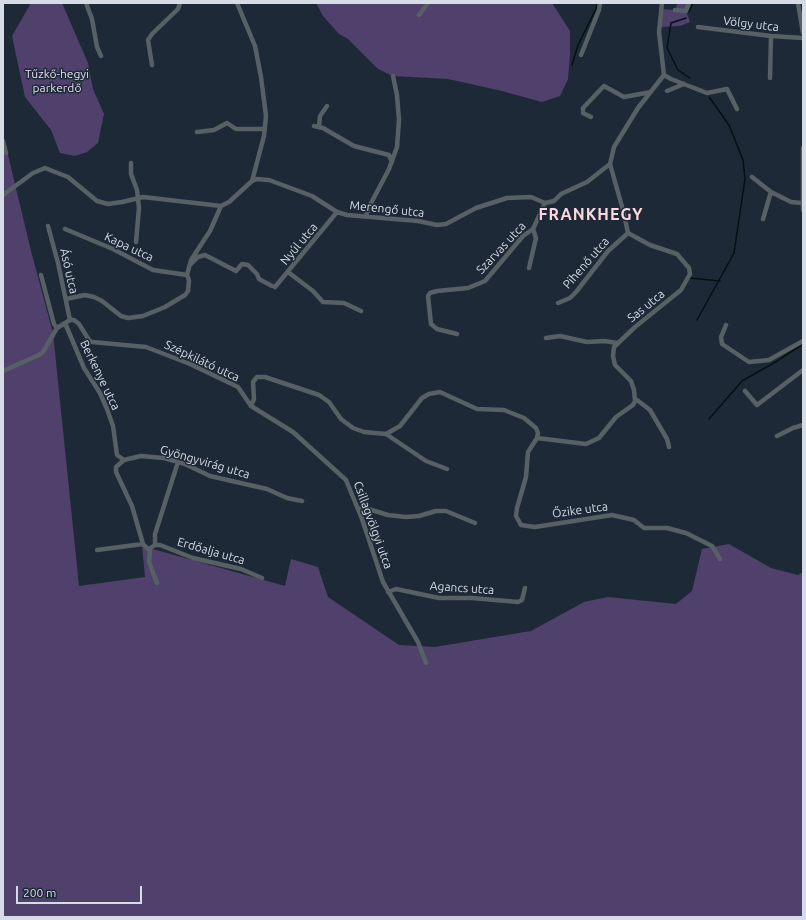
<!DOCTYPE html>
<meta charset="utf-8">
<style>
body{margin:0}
#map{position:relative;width:806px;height:920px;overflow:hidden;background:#1e2937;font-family:Ubuntu,sans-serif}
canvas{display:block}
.frame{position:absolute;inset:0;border:4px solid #d5dce6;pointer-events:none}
.scale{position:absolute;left:16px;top:886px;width:126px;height:18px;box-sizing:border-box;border:2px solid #d5dce6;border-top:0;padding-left:5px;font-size:12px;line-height:14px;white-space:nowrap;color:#d5dce6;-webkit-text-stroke:3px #1e2937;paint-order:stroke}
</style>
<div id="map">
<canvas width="806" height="920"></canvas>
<div class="frame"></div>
<div class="scale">200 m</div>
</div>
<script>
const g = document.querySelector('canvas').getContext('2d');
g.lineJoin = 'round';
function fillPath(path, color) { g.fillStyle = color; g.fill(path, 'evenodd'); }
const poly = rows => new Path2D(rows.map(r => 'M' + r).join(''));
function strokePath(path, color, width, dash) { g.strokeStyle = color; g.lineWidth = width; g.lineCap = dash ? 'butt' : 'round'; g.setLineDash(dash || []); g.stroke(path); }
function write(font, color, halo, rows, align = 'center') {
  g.font = font + ' Ubuntu,sans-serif'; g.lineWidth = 3; g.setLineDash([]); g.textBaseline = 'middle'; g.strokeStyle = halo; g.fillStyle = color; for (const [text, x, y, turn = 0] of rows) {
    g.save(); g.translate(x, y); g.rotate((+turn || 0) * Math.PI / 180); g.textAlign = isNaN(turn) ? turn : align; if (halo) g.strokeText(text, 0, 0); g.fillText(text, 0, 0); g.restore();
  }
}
fillPath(poly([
 [31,3,62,3,88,63,93,89,104,114,98,143,87,152,75,156,60,153,51,130,25,97,12,36],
 [316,3,422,3,427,6,429,3,552,3,570,31,570,54,568,79,560,96,542,102,502,91,448,79,393,76,378,69,348,39,339,34,323,16],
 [678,3,689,3,686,11,690,22,680,26,660,27,662,9,675,10],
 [3,134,31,251,53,333,79,586,145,577,142,546,285,586,291,559,318,567,328,597,399,645,435,647,531,631,584,602,608,597,676,604,692,591,702,549,729,544,771,568,798,575,803,572,803,917,3,917]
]), '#50406c');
strokePath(poly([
 [689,12,693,3],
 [686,18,671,23,667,48,678,70,690,78],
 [572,65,578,45,596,9,597,3],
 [690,278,720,281],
 [697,320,734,253,745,179,743,160,729,125,709,97],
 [780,359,803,344],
 [709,419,742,381,779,360]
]), '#021113', 1.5);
strokePath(poly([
 [86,3,92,19,97,47,101,56],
 [237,3,255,46,261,77,266,116,264,136,252,181],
 [662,3,659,32,664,75],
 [798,3,803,33],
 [675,10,686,11,689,3],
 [419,15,428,3],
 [698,27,771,36,803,38],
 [581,55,599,10,600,3],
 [152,65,148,40,152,34,178,9,180,3],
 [664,75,671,79,707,93,727,89,737,109],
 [770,78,771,36],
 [667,91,684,84],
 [591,117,583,113,583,108,604,86,624,97,651,92],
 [314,126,323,128,354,146,389,155,392,162],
 [319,126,320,116,327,106],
 [197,132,214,130,227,123,236,129,265,129],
 [3,141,6,153],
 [803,148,803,210],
 [131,163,131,174,137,190,139,208,136,242],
 [752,177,771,192,791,202,802,203],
 [3,195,33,173,45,168,68,177,97,201,108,204,122,202,143,197,221,206,229,202,252,181,257,179,269,180,312,196,337,212,347,215,418,221,437,225,446,224,476,208,507,198,531,197,545,203],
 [545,203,554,201,561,194,587,182,610,164,614,147,638,108,664,75],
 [366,216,369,207,389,169,397,147,399,120,397,95,393,76],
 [763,219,771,192],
 [48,226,58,263,70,320],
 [65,229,113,249,153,270,187,275],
 [190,265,198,257,205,255,236,271,242,264,248,265,257,274,259,279,272,286],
 [529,268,536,238,533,229],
 [288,272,313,291,323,302,344,303,361,311],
 [41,275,54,324,57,328],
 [275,287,337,212],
 [66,299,85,295,94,297,102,301,121,316,128,318,143,316,165,307,185,295,188,291,189,280,187,275,191,260,210,231,221,206],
 [558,303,570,298,576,292,608,251,628,233],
 [65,323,84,368,100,393,107,409,113,426,117,455,124,460,116,467,116,472,132,506,143,544],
 [726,325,721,337,722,344,749,362,769,360,803,341],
 [457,334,437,329,431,324,428,296,430,293,437,291,468,288,485,281,523,236,533,229,545,203],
 [546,338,560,336,587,342,604,341,617,343],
 [3,371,39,355,43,352,57,328,70,320,74,320,79,324,89,340,92,342,146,347,190,364,238,387,251,406,254,399,253,382,257,377,265,377,319,395,329,402,341,419,353,428,364,432,386,434,400,426,422,398,429,394,440,392,477,409,504,410,524,418,536,428,538,433,537,438],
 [745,391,757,405,803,370],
 [635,401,637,400,650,410,667,439,669,447],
 [251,406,293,432,346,480,362,519,383,582,418,642,426,663],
 [386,434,426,461,447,469],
 [777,436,793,428,803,425],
 [537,438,586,444,599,438,616,417,633,405,635,401,634,390,631,381,615,365,613,356,614,347,635,327,681,290,690,274,689,268,677,254,650,245,628,233,623,210,610,164],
 [537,438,528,452,526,477,517,508,516,516,521,525,535,527,612,515,634,520,644,528,667,528,686,533,712,546,720,559],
 [124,460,141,456,164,458,185,464,210,476,267,489,287,498,302,501],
 [358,509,365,508,388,515,406,517,419,516,436,511,446,511,475,523],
 [155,545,160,545,193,558,241,569,262,578],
 [149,549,155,545,155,534,178,462],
 [97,550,143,544,150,551,149,562,157,583],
 [388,592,396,589,439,598,472,598,518,602,522,600,525,588]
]), '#576065', 4.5);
write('12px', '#d5dce6', '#1e2937', [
 ["Völgy utca",751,24,7],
 ["Merengő utca",387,209,6],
 ["Nyúl utca",299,244,-50],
 ["Kapa utca",129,247,25],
 ["Szarvas utca",501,248,-47],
 ["Pihenő utca",586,263,-49],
 ["Ásó utca",69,271,77],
 ["Sas utca",646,306,-39],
 ["Szépkilátó utca",202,361,25],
 ["Berkenye utca",100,375,64],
 ["Gyöngyvirág utca",205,462,16],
 ["Őzike utca",580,510,-8],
 ["Csillagvölgyi utca",373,525,70],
 ["Erdőalja utca",211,551,16],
 ["Agancs utca",462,588,4]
]);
write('12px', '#e4def3', '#1e2937', [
 ["Tűzkő-hegyi",57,74],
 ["parkerdő",57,88]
]);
g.letterSpacing = '1px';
write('bold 16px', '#fcd8de', '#1e2937', [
 ["FRANKHEGY",591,215]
]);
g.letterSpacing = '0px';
</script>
